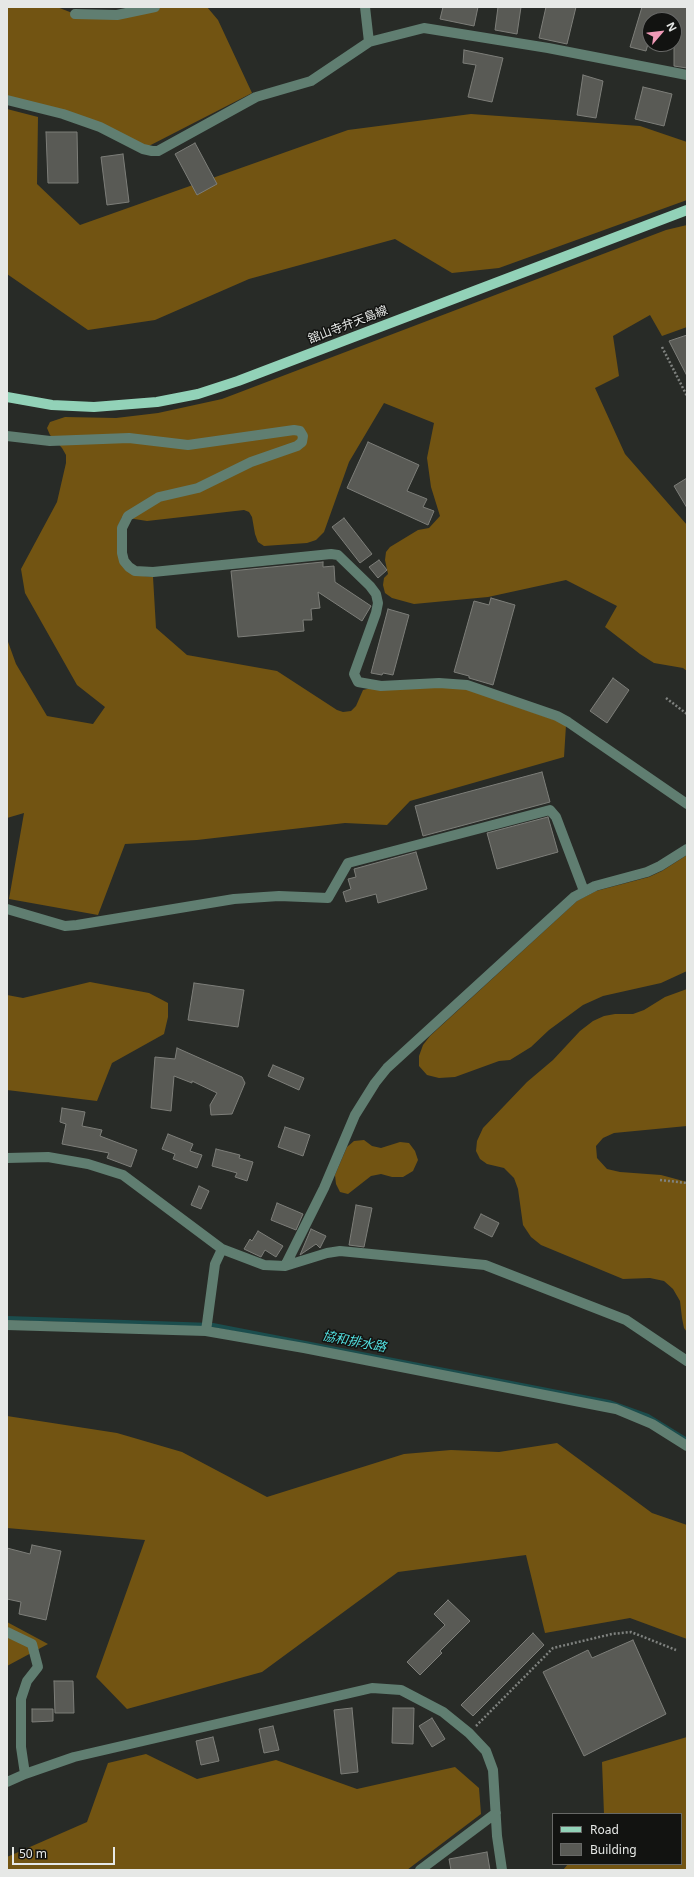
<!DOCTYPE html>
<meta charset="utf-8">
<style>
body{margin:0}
#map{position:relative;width:694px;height:1877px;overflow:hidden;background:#282b27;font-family:"Noto Sans",sans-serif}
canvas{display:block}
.frame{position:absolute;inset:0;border:8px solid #e6e8e6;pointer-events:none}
.legend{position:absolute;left:552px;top:1813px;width:130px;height:52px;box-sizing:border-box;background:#121311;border:1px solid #676866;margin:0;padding:5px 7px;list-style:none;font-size:12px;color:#e6e8e6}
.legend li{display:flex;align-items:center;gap:8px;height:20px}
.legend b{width:20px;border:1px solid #676866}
.north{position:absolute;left:642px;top:12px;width:40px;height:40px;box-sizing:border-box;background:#121311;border:1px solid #676866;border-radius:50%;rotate:62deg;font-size:11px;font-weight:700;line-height:16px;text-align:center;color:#e6e8e6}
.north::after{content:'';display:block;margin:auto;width:14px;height:18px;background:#f09ab7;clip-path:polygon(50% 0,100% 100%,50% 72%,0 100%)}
.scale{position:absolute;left:12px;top:1847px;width:103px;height:18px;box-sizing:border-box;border:2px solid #e6e8e6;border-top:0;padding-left:5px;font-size:12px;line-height:14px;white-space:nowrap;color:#e6e8e6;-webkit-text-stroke:3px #121311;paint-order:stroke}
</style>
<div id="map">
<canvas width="694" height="1877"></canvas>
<div class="frame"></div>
<ul class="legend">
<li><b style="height:5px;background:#92d2b8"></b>Road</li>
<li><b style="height:11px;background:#595a55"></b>Building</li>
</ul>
<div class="north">N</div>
<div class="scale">50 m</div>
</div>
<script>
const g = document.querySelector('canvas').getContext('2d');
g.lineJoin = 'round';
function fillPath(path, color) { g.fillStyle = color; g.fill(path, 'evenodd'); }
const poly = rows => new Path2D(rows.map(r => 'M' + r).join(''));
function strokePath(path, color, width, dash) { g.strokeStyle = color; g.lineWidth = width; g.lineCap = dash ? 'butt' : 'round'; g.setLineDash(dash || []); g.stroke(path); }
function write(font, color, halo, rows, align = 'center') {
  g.font = font + ' "Noto Sans","Noto Sans JP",sans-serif'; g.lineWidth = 3; g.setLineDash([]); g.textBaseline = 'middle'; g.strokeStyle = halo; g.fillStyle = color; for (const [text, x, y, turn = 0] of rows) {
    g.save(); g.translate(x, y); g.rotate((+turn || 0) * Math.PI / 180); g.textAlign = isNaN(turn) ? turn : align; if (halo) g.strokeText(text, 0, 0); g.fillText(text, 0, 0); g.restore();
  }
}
fillPath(poly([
 [7,7,57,7,75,14,155,7,207,7,218,20,252,93,143,149,63,114,7,99],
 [7,109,38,117,37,184,80,225,348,130,471,114,640,126,687,142,687,200,499,268,452,273,395,239,249,279,155,320,88,330,7,274],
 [687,225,687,327,662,336,650,315,613,336,619,376,595,388,625,454,687,525,687,671,683,668,654,663,640,654,605,627,617,606,566,580,488,597,414,604,392,598,385,593,383,585,384,578,388,574,385,560,386,552,390,547,418,530,429,528,440,516,431,487,427,458,434,423,384,403,349,462,324,532,316,540,307,543,264,546,258,542,255,534,252,517,249,512,244,510,147,521,122,517,117,528,134,575,153,577,156,628,187,655,277,671,337,710,343,712,351,711,356,706,363,690,371,688,439,687,466,689,555,720,566,725,564,757,410,801,387,825,345,823,197,840,125,844,98,915,9,899,24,813,7,818,7,639,16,664,47,716,93,724,105,707,77,685,25,593,21,569,57,502,66,463,66,455,62,448,50,435,47,428,50,422,65,417,116,418,158,413,222,399,666,230],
 [687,855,687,971,661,983,603,996,583,1005,549,1030,531,1047,510,1060,499,1061,455,1077,439,1078,427,1075,419,1066,419,1056,423,1045,430,1036,577,901,596,891,649,877,662,871],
 [90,982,149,993,168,1003,168,1017,164,1034,112,1063,97,1101,7,1090,7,995,23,998],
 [687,989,687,1126,614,1133,603,1138,596,1146,597,1158,607,1169,620,1172,661,1175,687,1182,687,1332,684,1328,682,1318,680,1301,673,1289,664,1281,650,1278,623,1279,541,1245,531,1237,523,1225,518,1189,514,1178,504,1168,487,1164,480,1159,476,1151,477,1141,483,1128,527,1082,553,1060,580,1031,593,1021,604,1016,615,1014,633,1014,644,1010,665,997],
 [364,1140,372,1146,381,1148,400,1142,409,1143,415,1151,418,1160,413,1171,403,1177,392,1177,381,1174,371,1176,348,1194,340,1192,336,1184,335,1175,347,1147,354,1141],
 [7,1416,117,1433,182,1452,267,1497,404,1454,451,1450,499,1452,557,1443,652,1513,687,1525,687,1639,630,1618,545,1633,526,1555,398,1572,262,1672,127,1709,96,1677,145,1540,7,1528],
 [7,1622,48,1644,7,1666],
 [687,1737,687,1870,563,1870,568,1864,681,1864,681,1814,604,1814,602,1762],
 [146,1754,197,1779,276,1760,357,1789,455,1767,479,1788,481,1814,407,1870,7,1870,7,1857,87,1822,108,1763]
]), '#725412');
strokePath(poly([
 [7,1318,213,1325,609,1402,648,1416,687,1440]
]), '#1b4d4d', 4);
const building = poly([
 [443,7,478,7,474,26,440,19,443,7],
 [498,7,521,7,517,34,495,30,498,7],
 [546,7,576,7,567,44,539,38,546,7],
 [642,7,687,7,687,68,674,66,674,20,650,20,650,44,648,44,646,51,630,47,642,7],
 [464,50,503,58,492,102,468,97,476,65,463,63,464,50],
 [583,75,603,81,596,118,577,115,583,75],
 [643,87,672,94,664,126,635,119,643,87],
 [46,132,77,132,78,183,48,183,46,132],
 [195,143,217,184,197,195,175,154,195,143],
 [123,154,129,202,107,205,101,157,123,154],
 [687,335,687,376,669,341,687,335],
 [368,442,419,465,407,491,427,499,423,507,434,511,428,525,347,488,368,442],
 [687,478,687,508,674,486,687,478],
 [344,518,372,554,360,563,332,527,344,518],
 [379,560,387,570,378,578,369,567,379,560],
 [323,562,323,567,334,566,335,582,371,606,362,621,318,592,320,608,311,609,312,620,303,620,304,631,238,637,231,571,323,562],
 [491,598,515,605,493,685,469,678,469,676,454,672,474,601,489,605,491,598],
 [388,609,409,615,393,675,383,673,382,675,371,673,388,609],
 [613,678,629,690,607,723,590,711,613,678],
 [542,772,550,802,423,836,415,806,542,772],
 [548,817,558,852,497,869,487,833,548,817],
 [416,852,427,889,378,903,376,894,346,902,343,892,351,889,348,879,356,877,354,869,416,852],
 [194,983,244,990,238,1027,188,1020,194,983],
 [177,1048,242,1077,245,1083,232,1114,211,1115,210,1105,217,1093,192,1081,192,1083,174,1076,171,1111,151,1108,155,1057,175,1059,177,1048],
 [273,1065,304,1078,299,1090,268,1076,273,1065],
 [62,1108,85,1112,82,1126,102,1130,100,1136,137,1150,131,1167,107,1158,109,1153,62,1144,66,1124,60,1122,62,1108],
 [285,1127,310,1135,303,1156,278,1147,285,1127],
 [168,1134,193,1144,190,1151,202,1155,197,1168,173,1159,175,1154,162,1149,168,1134],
 [216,1149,240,1155,239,1158,253,1162,247,1181,235,1177,237,1173,212,1166,216,1149],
 [199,1186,209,1191,201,1209,191,1205,199,1186],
 [277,1203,303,1214,296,1230,271,1220,277,1203],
 [356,1205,372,1208,364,1247,349,1245,356,1205],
 [481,1214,499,1223,492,1237,474,1228,481,1214],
 [311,1229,326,1236,320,1248,316,1244,300,1255,311,1229],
 [258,1231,283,1246,276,1257,265,1250,261,1257,244,1249,250,1239,252,1241,258,1231],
 [32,1545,61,1551,46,1620,19,1614,21,1602,7,1599,7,1548,30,1554,32,1545],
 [448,1600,470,1621,440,1651,442,1653,420,1675,407,1662,445,1625,434,1614,448,1600],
 [533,1633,544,1645,473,1716,461,1705,533,1633],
 [633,1640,666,1714,584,1756,543,1672,588,1650,592,1658,633,1640],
 [54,1681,73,1681,74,1713,55,1713,54,1681],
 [352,1708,358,1772,341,1774,334,1710,352,1708],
 [393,1708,414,1708,413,1744,392,1743,393,1708],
 [32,1709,53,1709,53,1721,32,1722,32,1709],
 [432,1718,445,1739,432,1747,419,1726,432,1718],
 [273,1726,279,1750,264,1753,259,1729,273,1726],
 [213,1737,219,1761,201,1765,196,1741,213,1737],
 [487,1852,490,1870,451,1870,449,1859,487,1852]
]);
fillPath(building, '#595a55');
strokePath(building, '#7d7e79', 1);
strokePath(poly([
 [662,347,687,396],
 [666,698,687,714],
 [660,1180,687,1183],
 [476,1726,553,1648,612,1634,631,1632,676,1650]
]), '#7f827f', 2.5, [2, 2]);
strokePath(poly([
 [365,7,369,42],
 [75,14,117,15,155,7],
 [7,100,63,114,100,127,143,149,152,151,158,151,256,97,311,81,369,42,424,28,548,48,687,75],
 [7,436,50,441,129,438,188,445,294,430,300,431,303,436,302,442,297,446,251,462,198,488,159,497,128,516,122,528,122,553,124,561,129,567,135,571,153,572,331,554,338,555,370,586,376,594,378,603,376,613,354,674,358,682,381,686,439,683,467,685,557,716,568,722,687,804],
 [7,909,65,926,77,925,234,899,279,896,328,898,348,863,550,810,556,817,584,891],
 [7,1158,48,1157,88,1164,123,1175,222,1249,264,1265,285,1266,327,1253,340,1251,485,1265,626,1320,687,1361],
 [285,1266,324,1188,355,1115,375,1083,387,1068,574,897,595,886,647,872,660,866,687,849],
 [7,1325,206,1331,304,1348,616,1409,652,1424,687,1446],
 [206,1331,215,1264,222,1249],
 [7,1632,32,1644,38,1667,27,1681,21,1699,21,1747,25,1774],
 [7,1782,25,1774,74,1757,372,1688,401,1690,443,1712,469,1733,486,1751,493,1770,497,1836,502,1870],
 [420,1870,496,1813]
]), '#607e71', 10);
strokePath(poly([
 [7,397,52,405,94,407,157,402,198,394,238,381,687,210]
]), '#92d2b8', 10);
write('12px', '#e6e8e6', '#121311', [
 ["舘山寺弁天島線",348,325,-21]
]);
write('italic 13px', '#52dede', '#121311', [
 ["協和排水路",354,1342,11]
]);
</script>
